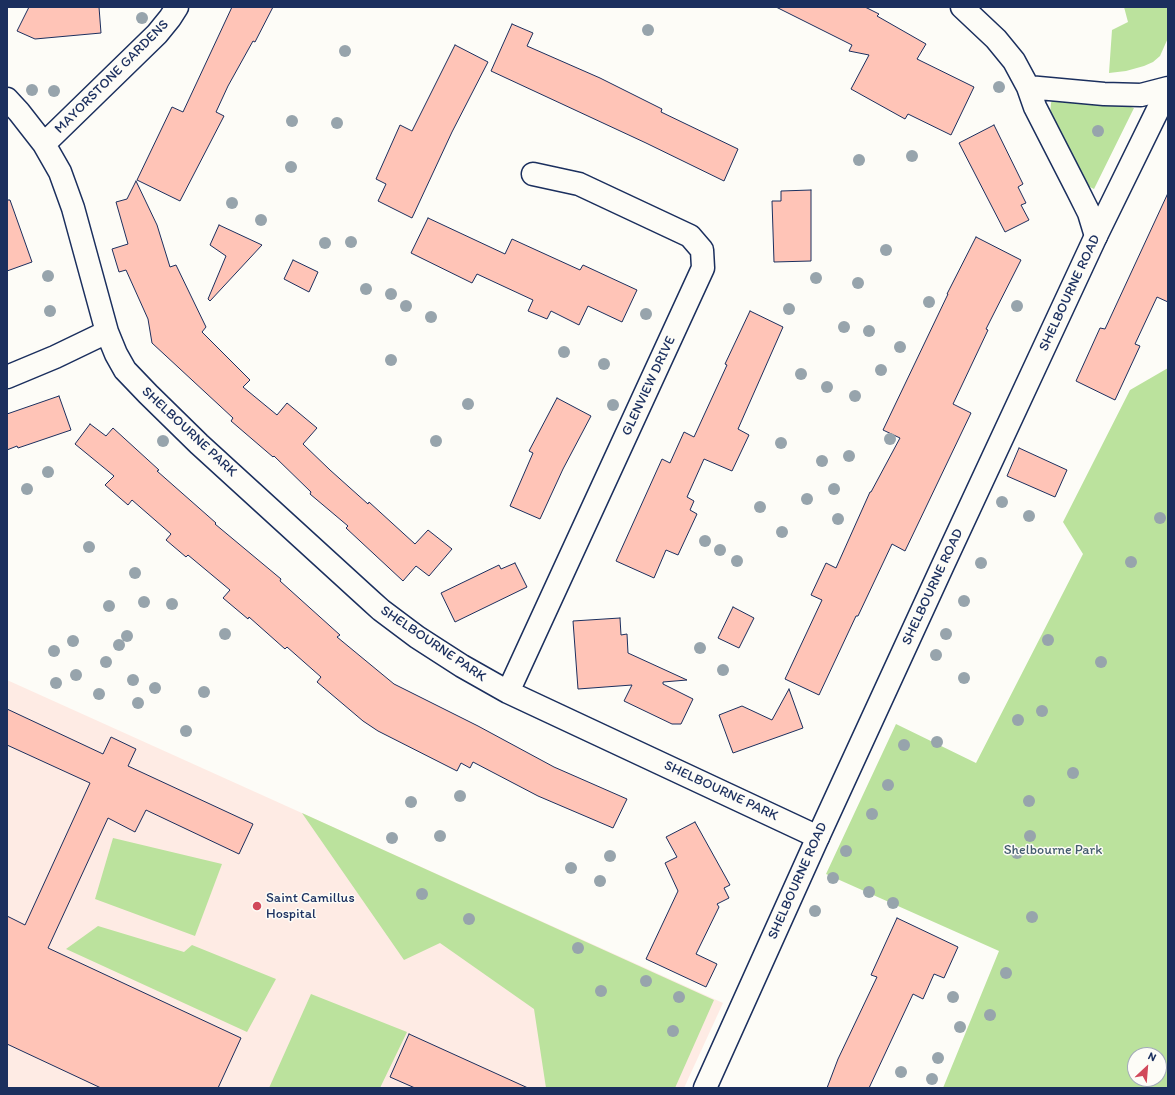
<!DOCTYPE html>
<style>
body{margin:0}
#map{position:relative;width:1175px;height:1095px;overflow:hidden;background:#fdfcf7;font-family:Itim,sans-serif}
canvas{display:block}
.frame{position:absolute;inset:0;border:8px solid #1b2f5e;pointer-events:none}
.north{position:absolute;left:1127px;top:1047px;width:40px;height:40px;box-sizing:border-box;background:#fdfcf7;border:1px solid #a3aaba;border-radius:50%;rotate:26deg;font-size:11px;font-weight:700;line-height:16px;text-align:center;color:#1b2f5e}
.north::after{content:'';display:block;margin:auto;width:14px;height:18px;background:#d1495b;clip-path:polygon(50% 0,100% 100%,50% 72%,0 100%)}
</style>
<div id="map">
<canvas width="1175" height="1095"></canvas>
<div class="frame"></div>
<div class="north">N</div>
</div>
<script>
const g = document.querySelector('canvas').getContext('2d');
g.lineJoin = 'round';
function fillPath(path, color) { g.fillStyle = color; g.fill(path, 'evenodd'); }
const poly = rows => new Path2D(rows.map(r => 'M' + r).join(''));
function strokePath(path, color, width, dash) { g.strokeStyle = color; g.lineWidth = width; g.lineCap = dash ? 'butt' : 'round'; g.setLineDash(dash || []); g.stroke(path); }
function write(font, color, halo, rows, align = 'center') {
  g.font = font + ' Itim,sans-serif'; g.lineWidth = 3; g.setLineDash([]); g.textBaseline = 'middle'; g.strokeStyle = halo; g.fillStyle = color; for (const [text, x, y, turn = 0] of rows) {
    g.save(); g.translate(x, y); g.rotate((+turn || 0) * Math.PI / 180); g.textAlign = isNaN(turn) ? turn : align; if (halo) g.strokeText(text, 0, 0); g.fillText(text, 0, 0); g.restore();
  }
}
fillPath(poly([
 [7,680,723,1003,684,1088,7,1088]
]), '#feebe4');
fillPath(poly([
 [1124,7,1168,7,1168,38,1160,56,1153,62,1144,66,1126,71,1109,73,1112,30,1128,22],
 [1053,98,1124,105,1134,108,1094,189,1088,186,1077,169,1050,115,1051,103],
 [1168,368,1168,1088,943,1088,999,951,826,874,896,724,976,763,1083,554,1063,522,1130,390],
 [1135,1055,1159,1055,1159,1079,1135,1079],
 [302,813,714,1000,675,1088,546,1088,534,1009,440,943,404,960],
 [113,838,222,864,195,936,95,899],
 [98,926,184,952,192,945,276,979,247,1032,66,949],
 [311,994,407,1032,380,1088,269,1088]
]), '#bbe29d');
const building = poly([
 [29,7,99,7,101,33,35,39,17,31,29,7],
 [232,7,273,7,255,42,253,41,228,86,216,112,224,116,180,201,137,180,172,107,183,112,232,7],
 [776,7,865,7,879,14,877,16,926,44,917,59,974,87,951,135,908,114,905,119,851,89,869,55,849,51,852,45,776,7],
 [512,24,533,33,527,46,600,78,662,109,661,112,738,149,724,181,646,143,491,71,512,24],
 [455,45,488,62,452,132,412,218,378,201,386,184,376,179,400,125,412,131,455,45],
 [994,125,1023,184,1018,187,1026,203,1021,205,1029,220,1005,232,959,143,994,125],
 [136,181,157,225,170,267,176,265,206,327,202,332,250,380,243,387,277,415,287,403,317,428,303,444,330,470,368,504,369,502,415,544,428,530,452,549,429,576,416,566,403,581,346,528,348,526,310,494,311,492,274,456,273,457,231,421,233,418,152,343,148,319,126,270,119,272,112,249,128,244,116,202,127,199,136,181],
 [811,190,811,261,774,262,772,201,781,201,781,191,811,190],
 [1168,193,1168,302,1157,297,1135,344,1140,346,1115,400,1076,381,1100,328,1105,329,1168,193],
 [7,200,10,200,32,262,7,271,7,200],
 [428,218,505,254,512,239,580,270,583,265,637,290,622,322,588,306,579,325,551,311,547,319,528,311,533,300,477,274,472,283,411,253,428,218],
 [219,225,262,245,210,301,208,299,226,256,210,245,219,225],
 [976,237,1021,260,986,329,988,330,953,404,971,413,905,551,892,544,858,616,856,616,819,695,785,679,822,600,811,595,826,563,836,568,870,492,871,492,900,438,883,430,948,294,947,294,976,237],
 [293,260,318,272,309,292,284,279,293,260],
 [750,311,783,327,738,429,749,435,732,471,704,459,687,497,694,501,690,510,697,514,678,555,666,550,654,578,616,561,662,459,670,463,684,432,694,437,727,365,725,364,750,311],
 [59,396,71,430,18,448,17,446,7,450,7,414,59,396],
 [557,398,591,416,563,469,540,519,510,506,533,453,529,451,557,398],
 [90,424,106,436,113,428,159,470,157,471,216,523,215,524,281,579,280,581,340,635,337,637,394,684,478,726,554,767,627,799,613,828,538,796,473,762,470,768,461,763,457,771,378,731,363,721,317,682,321,677,287,647,285,649,249,617,248,619,223,598,230,590,188,555,186,557,166,540,171,534,132,500,128,505,105,485,114,476,75,444,90,424],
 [1019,448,1067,470,1055,497,1007,476,1019,448],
 [515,563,527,587,455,622,441,593,499,565,501,569,515,563],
 [733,607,754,618,739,648,718,638,733,607],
 [620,618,621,635,627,634,628,653,687,680,663,682,663,684,693,699,681,724,672,724,624,701,632,685,578,689,573,621,620,618],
 [789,689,803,728,733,753,719,715,742,706,772,720,789,689],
 [7,709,103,754,111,737,136,749,128,766,253,824,239,854,146,810,135,832,108,818,48,948,241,1038,218,1088,101,1088,7,1044,7,916,25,925,90,783,7,745,7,709],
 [695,822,730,885,724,888,729,898,717,904,719,907,696,954,717,964,706,987,646,959,678,891,665,863,677,857,666,837,695,822],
 [897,918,958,947,944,978,934,974,923,999,913,994,869,1088,827,1088,838,1059,877,977,871,975,897,918],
 [409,1034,528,1088,415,1088,390,1077,409,1034]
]);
fillPath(building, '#ffc4b7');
strokePath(building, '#1b2f5e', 1);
const street = poly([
 [962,7,996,39,1014,61,1028,87,1035,107,1077,189,1089,213,1096,236],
 [1028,87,1104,94,1141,95,1168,88],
 [7,99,19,112,44,144,60,172,73,208,107,332,116,354,125,370,148,394,199,444,371,601,381,610,417,637,462,666,508,692,818,837],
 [44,144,157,34,170,18,177,7],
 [7,377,55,357,107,332],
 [508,692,703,268,702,250,690,236,579,184,533,174]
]);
const secondary = poly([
 [705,1088,818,837,943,565,1096,236,1168,89]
]);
strokePath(street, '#1b2f5e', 25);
strokePath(secondary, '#1b2f5e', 25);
strokePath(street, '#fdfcf7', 22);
strokePath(secondary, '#fdfcf7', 22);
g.fillStyle = '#97a4ac';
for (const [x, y] of [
 [142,18],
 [648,30],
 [345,51],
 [999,87],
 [32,90],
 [54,91],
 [292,121],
 [337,123],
 [1098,131],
 [912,156],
 [859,160],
 [291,167],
 [232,203],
 [261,220],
 [351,242],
 [325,243],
 [886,250],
 [48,276],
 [816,278],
 [858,283],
 [366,289],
 [391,294],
 [929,302],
 [406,306],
 [1017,306],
 [789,309],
 [50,311],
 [646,314],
 [431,317],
 [844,327],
 [869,331],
 [900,347],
 [564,352],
 [391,360],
 [604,364],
 [881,370],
 [801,374],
 [827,387],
 [855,396],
 [468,404],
 [613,405],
 [890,439],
 [163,441],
 [436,441],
 [781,443],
 [849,456],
 [822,461],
 [48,472],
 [27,489],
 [834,489],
 [807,499],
 [1002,502],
 [760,507],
 [1029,516],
 [1160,518],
 [838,519],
 [782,532],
 [705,541],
 [89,547],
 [720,550],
 [737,561],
 [1131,562],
 [981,563],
 [135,573],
 [964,601],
 [144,602],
 [172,604],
 [109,606],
 [225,634],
 [946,634],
 [127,636],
 [1048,640],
 [73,641],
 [119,645],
 [700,648],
 [54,651],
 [936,655],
 [106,662],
 [1101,662],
 [723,670],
 [76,675],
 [964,678],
 [133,680],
 [56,683],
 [155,688],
 [204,692],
 [99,694],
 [138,703],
 [1042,711],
 [1018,720],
 [186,731],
 [937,742],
 [904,745],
 [1073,773],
 [888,785],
 [460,796],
 [1029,801],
 [411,802],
 [872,814],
 [440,836],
 [1030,836],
 [392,838],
 [846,851],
 [1017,853],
 [610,856],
 [571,868],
 [833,878],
 [600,881],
 [869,892],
 [422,894],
 [893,903],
 [815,911],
 [1032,917],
 [469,919],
 [578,948],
 [1006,973],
 [646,981],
 [601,991],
 [679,997],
 [953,997],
 [990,1015],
 [960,1027],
 [673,1031],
 [938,1058],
 [901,1072],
 [932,1079]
]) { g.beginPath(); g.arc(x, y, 6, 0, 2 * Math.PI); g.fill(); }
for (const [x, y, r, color] of [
 [257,906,5,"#d1495b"]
]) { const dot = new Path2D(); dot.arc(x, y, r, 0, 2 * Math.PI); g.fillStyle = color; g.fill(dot); strokePath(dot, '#fdfcf7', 1.5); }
write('14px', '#1b2f5e', '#fdfcf7', [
 ["MAYORSTONE GARDENS",112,77,-45],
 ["SHELBOURNE ROAD",1070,293,-65],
 ["GLENVIEW DRIVE",649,386,-65],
 ["SHELBOURNE PARK",189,432,43],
 ["SHELBOURNE ROAD",933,587,-65],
 ["SHELBOURNE PARK",433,644,34],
 ["SHELBOURNE PARK",721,791,25],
 ["SHELBOURNE ROAD",798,881,-66]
]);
write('14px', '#435c6e', '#fdfcf7', [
 ["Shelbourne Park",1053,850]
]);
write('14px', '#1b2f5e', '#fdfcf7', [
 ["Saint Camillus",266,898],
 ["Hospital",266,914]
], 'left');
</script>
